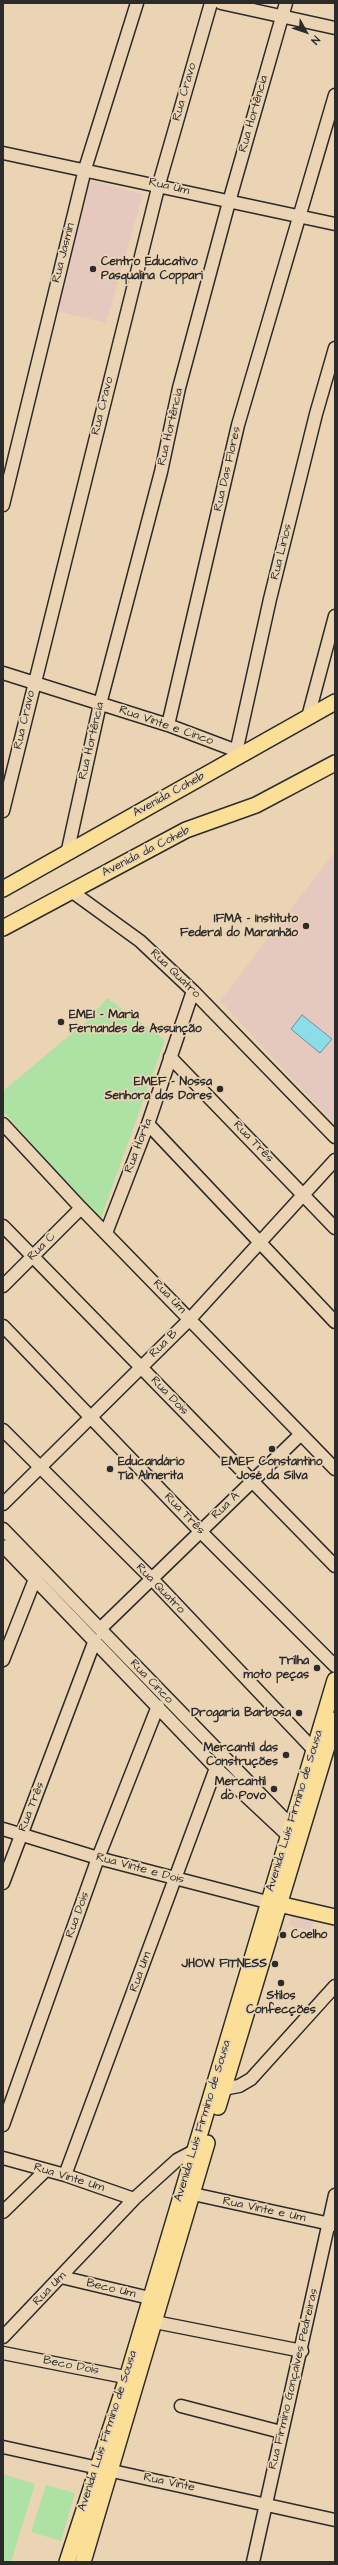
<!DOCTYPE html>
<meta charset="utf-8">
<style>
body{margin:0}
#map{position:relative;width:338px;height:2565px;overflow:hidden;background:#ebd4b4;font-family:"Architects Daughter",sans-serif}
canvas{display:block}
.frame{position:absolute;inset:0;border:4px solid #2b2b2b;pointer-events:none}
.north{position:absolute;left:286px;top:12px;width:40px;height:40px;-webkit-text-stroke:3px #ebd4b4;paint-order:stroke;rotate:130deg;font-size:11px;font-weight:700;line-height:16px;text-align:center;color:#2b2b2b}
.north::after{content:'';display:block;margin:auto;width:14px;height:18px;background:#2b2b2b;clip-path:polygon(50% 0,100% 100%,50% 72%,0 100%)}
</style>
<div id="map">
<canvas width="338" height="2565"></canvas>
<div class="frame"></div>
<div class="north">N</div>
</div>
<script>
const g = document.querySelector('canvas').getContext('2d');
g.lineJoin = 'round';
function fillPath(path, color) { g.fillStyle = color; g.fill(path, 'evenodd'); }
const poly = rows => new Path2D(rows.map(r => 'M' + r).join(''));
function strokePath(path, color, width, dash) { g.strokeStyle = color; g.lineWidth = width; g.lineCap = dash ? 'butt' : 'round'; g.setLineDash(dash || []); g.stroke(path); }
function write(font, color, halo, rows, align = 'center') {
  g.font = font + ' "Architects Daughter",sans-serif'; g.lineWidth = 3.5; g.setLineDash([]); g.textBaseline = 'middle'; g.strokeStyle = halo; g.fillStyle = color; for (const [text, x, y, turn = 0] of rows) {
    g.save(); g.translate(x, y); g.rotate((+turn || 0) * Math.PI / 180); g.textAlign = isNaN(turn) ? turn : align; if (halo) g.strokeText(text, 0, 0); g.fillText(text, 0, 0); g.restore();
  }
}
fillPath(poly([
 [87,179,143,194,106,323,53,310],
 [335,851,335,1125,220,1001],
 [293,1911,315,1917,311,1931,289,1925]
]), '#e6c9be');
fillPath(poly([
 [107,998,165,1040,100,1221,3,1111,3,1091,88,1020],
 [3,2474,35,2484,11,2562,3,2562],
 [46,2485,75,2493,61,2541,31,2532]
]), '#aee2a4');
const water = poly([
 [302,1015,332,1039,320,1053,291,1029,302,1015]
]);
fillPath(water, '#8ddde9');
strokePath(water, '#66969d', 1);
const minor = poly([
 [221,3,335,28],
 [3,153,335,224],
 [3,505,85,169,137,3],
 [3,673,168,725,237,751],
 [308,717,335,616],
 [168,725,238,425,335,95],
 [235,757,270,599,316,414,335,348],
 [3,811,159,184,211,3],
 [67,854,100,704,161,472,179,388,229,202,286,3],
 [71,891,140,941,193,991,335,1137],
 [170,1057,335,1228],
 [3,1124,81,1208,335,1469],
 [148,1124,335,1322],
 [3,1226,335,1566],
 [106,1233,148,1124,193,991],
 [3,1286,81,1208],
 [3,1326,201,1532,335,1666],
 [3,1430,152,1579,314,1750],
 [3,1504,190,1319,335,1160],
 [3,1529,297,1832],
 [3,1546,216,1768,294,1841],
 [100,1629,301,1434],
 [3,1660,35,1579],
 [3,1829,98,1858,267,1902],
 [3,1883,95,1640],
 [223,2089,239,2086,251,2079,335,1986],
 [3,2125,98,1858,158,1706],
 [3,2158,65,2175,134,2199],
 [65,2175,216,1768],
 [193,2194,335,2225],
 [3,2212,46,2170],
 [61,2277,158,2300],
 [155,2322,302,2351],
 [3,2337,134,2199,177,2160,194,2151,201,2152],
 [3,2353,135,2379],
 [181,2406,281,2432],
 [3,2447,335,2520],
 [253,2562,335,2195]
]);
const major = poly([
 [3,889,335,702],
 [3,928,186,830,256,805,335,763],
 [270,1902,335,1917],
 [218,2107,335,1720],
 [67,2562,127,2378,335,1680],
 [83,2562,207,2143]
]);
strokePath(minor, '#2b2b2b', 15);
strokePath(major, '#2b2b2b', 18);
strokePath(minor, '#ebd4b4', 12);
strokePath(major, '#fbdf96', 15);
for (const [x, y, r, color] of [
 [93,269,4,"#2b2b2b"],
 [306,926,4,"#2b2b2b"],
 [61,1022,4,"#2b2b2b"],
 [220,1089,4,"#2b2b2b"],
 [272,1449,4,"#2b2b2b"],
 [110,1469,4,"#2b2b2b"],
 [317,1668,4,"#2b2b2b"],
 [299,1713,4,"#2b2b2b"],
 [286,1755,4,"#2b2b2b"],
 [274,1789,4,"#2b2b2b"],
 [283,1935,4,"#2b2b2b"],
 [275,1964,4,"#2b2b2b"],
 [281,1983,4,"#2b2b2b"]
]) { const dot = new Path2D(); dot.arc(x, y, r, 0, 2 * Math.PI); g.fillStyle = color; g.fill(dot); strokePath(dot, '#ebd4b4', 1.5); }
write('12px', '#2b2b2b', '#ebd4b4', [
 ["Rua Cravo",185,92,-74],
 ["Rua Hortência",254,114,-74],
 ["Rua Um",169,187,13],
 ["Rua Jasmin",64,253,-76],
 ["Rua Cravo",103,406,-76],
 ["Rua Hortência",171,427,-77],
 ["Rua Das Flores",228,469,-77],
 ["Rua Lirios",282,552,-76],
 ["Rua Cravo",25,720,-77],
 ["Rua Vinte e Cinco",166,726,19],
 ["Rua Hortência",92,741,-77],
 ["Avenida Coheb",169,795,-29],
 ["Avenida da Coheb",146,852,-27],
 ["Rua Quatro",175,974,44],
 ["Rua Três",253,1142,46],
 ["Rua Horta",139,1146,-69],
 ["Rua C",42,1247,-45],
 ["Rua Um",169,1297,46],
 ["Rua B",164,1344,-45],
 ["Rua Dois",169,1396,46],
 ["Rua A",226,1506,-44],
 ["Rua Três",184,1514,46],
 ["Rua Quatro",160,1589,46],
 ["Rua Cinco",151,1682,46],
 ["Rua Três",32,1807,-69],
 ["Avenida Luís Firmino de Sousa",295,1811,-73],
 ["Rua Vinte e Dois",140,1869,15],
 ["Rua Dois",78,1915,-70],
 ["Rua Um",141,1972,-70],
 ["Avenida Luís Firmino de Sousa",203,2121,-73],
 ["Rua Vinte Um",69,2178,17],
 ["Rua Vinte e Um",264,2210,12],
 ["Rua Um",50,2289,-46],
 ["Beco Um",111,2289,13],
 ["Beco Dois",71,2366,11],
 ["Rua Firmino Gonçalves Pedreiras",294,2379,-77],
 ["Avenida Luís Firmino de Sousa",108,2431,-72],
 ["Rua Vinte",169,2483,12]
]);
write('bold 12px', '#2b2b2b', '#ebd4b4', [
 ["Centro Educativo",101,262,"left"],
 ["Pasqualina Coppari",101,276,"left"],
 ["IFMA - Instituto",298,919],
 ["Federal do Maranhão",298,933],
 ["EMEI - Maria",69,1015,"left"],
 ["Fernandes de Assunção",69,1029,"left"],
 ["EMEF - Nossa",212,1082],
 ["Senhora das Dores",212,1096],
 ["Educandário",118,1462,"left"],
 ["Tia Almerita",118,1476,"left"],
 ["EMEF Constantino",272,1462,"center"],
 ["José da Silva",272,1476,"center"],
 ["Trilha",309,1661],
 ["moto peças",309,1675],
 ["Drogaria Barbosa",291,1713],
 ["Mercantil das",278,1748],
 ["Construções",278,1762],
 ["Mercantil",266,1782],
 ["do Povo",266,1796],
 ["Coelho",291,1935,"left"],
 ["JHOW FITNESS",267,1964],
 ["Stilos",281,1996,"center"],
 ["Confecções",281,2010,"center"]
], 'right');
</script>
